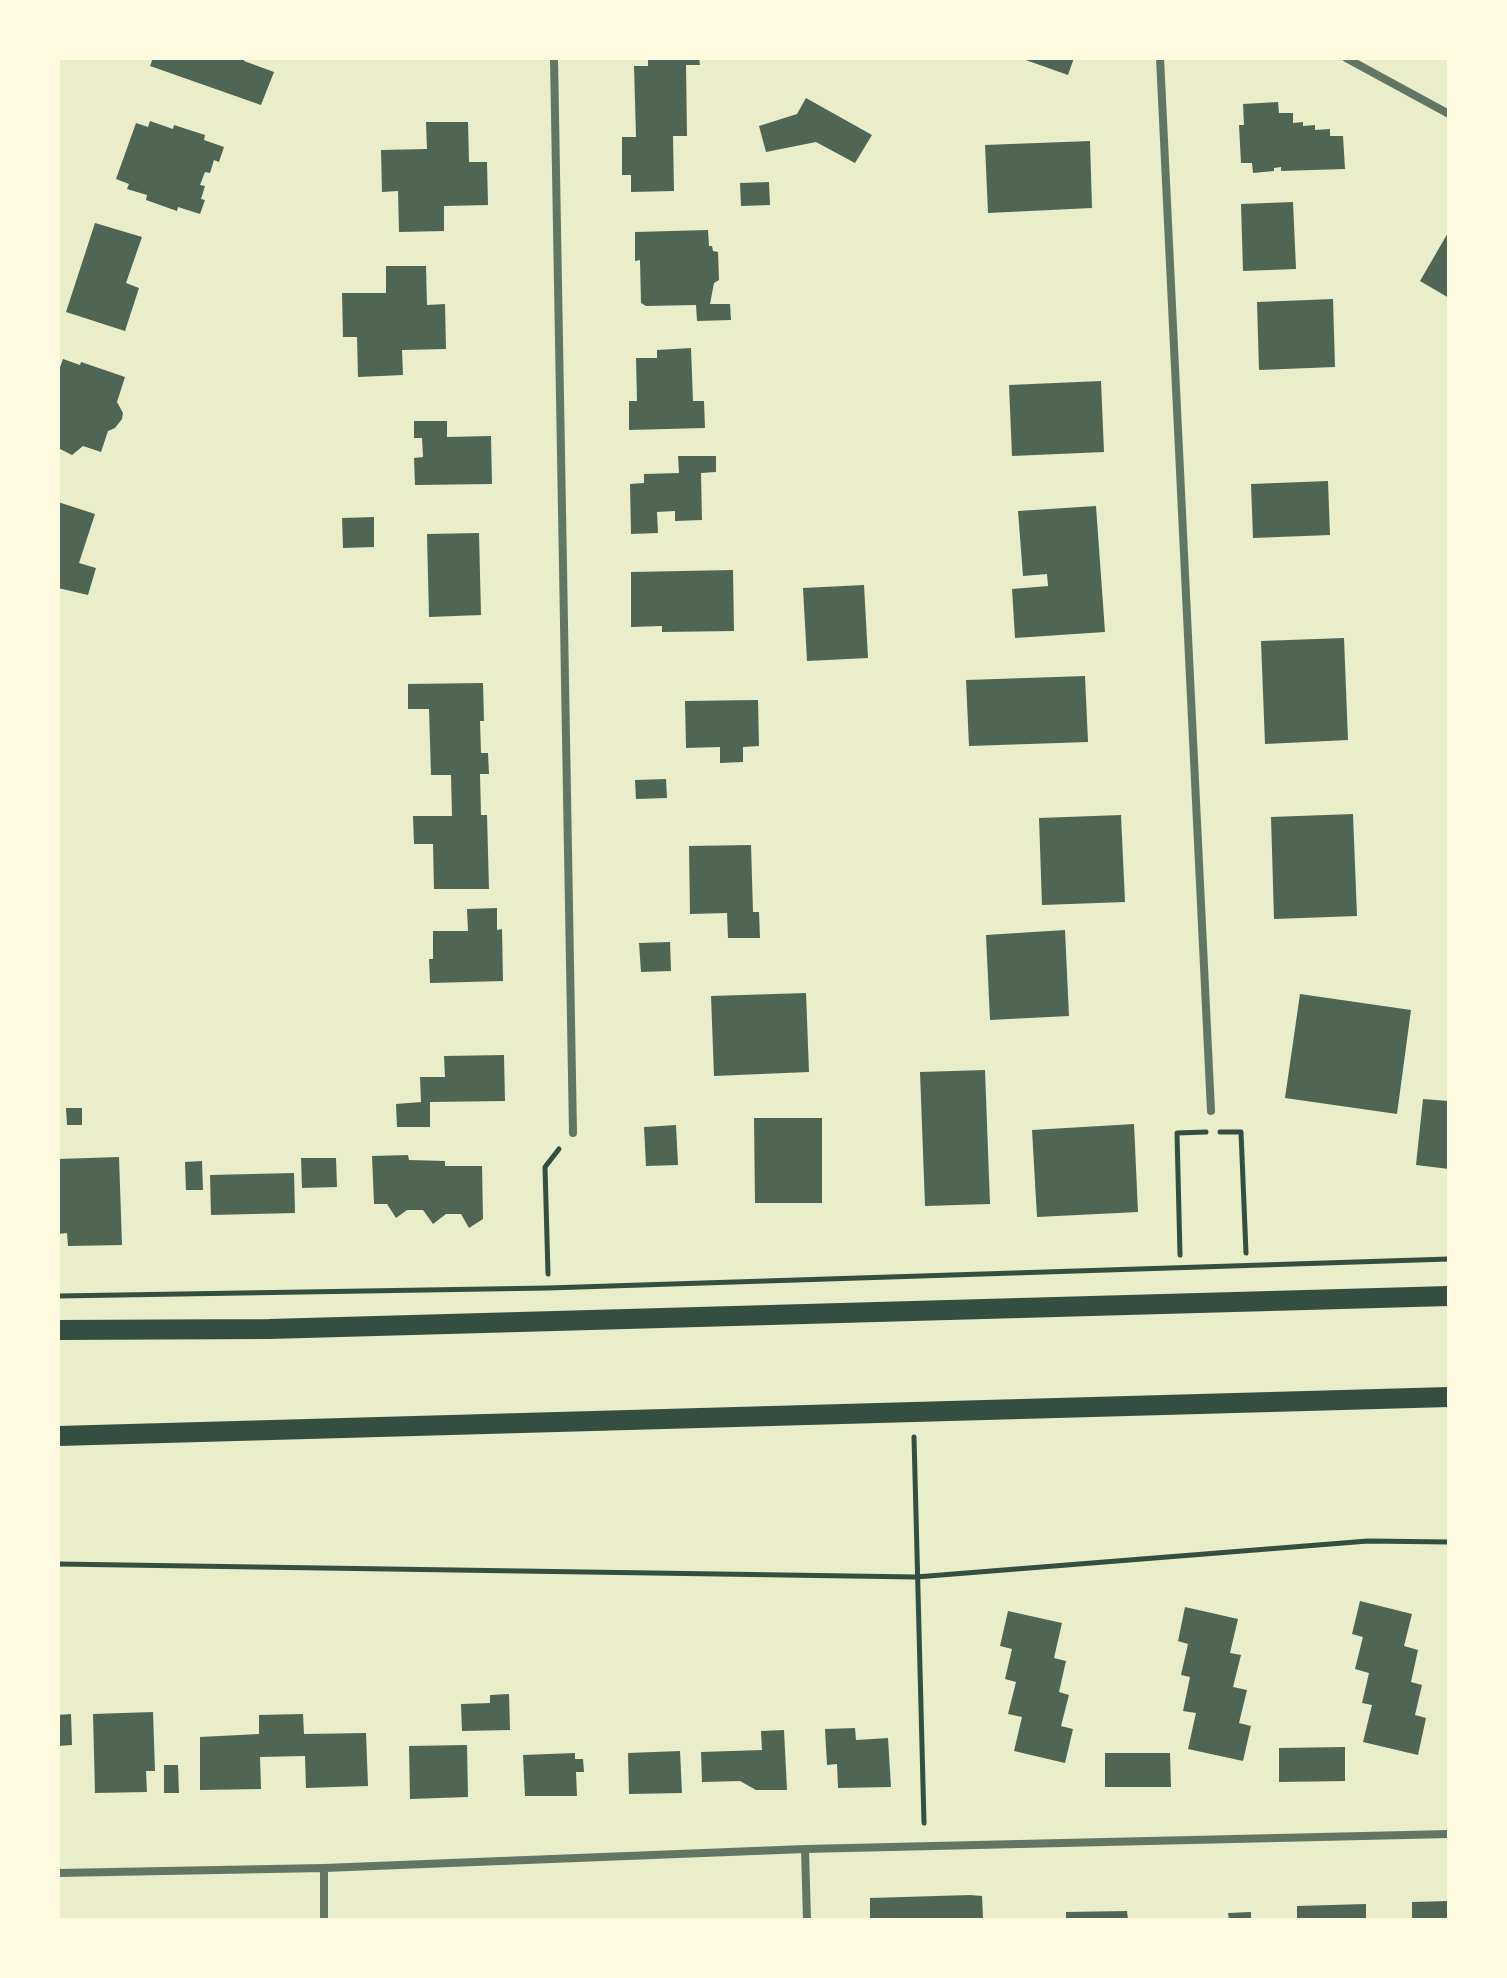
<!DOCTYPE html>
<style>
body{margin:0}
#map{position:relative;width:1507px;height:1978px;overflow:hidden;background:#e9edc9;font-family:"DM Sans",sans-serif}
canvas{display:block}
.frame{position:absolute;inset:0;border:60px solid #fefae0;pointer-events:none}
</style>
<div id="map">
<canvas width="1507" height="1978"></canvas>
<div class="frame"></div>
</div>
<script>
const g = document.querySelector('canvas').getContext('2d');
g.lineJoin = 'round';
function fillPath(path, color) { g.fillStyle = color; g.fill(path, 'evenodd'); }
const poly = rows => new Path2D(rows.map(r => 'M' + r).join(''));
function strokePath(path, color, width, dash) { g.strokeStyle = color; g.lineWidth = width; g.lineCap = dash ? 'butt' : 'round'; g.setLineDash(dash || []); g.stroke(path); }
fillPath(poly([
 [153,58,245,58,244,61,274,72,261,105,150,66],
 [648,58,699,58,700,65,686,65,687,136,673,136,674,191,631,192,631,175,622,175,622,137,636,137,634,66,648,66],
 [1020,58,1074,58,1068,75],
 [806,98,872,135,855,163,816,142,766,152,759,126,797,114],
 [1278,102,1279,113,1293,113,1293,123,1303,122,1303,126,1315,125,1315,130,1330,129,1330,136,1343,136,1345,169,1281,171,1281,167,1274,168,1274,171,1253,173,1252,163,1241,163,1239,125,1244,125,1243,104],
 [150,121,173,129,174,125,205,135,204,140,224,147,219,162,214,160,210,173,205,172,200,185,205,186,201,199,205,200,200,214,178,207,177,211,146,200,147,195,127,189,129,184,116,179,136,123,148,127],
 [426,122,468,122,469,162,487,162,488,205,444,206,444,231,399,232,398,191,382,192,381,150,427,149],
 [1090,141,1092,208,988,213,985,145],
 [769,182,770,205,741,206,740,183],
 [1293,202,1296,269,1243,271,1241,204],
 [95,223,142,237,126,283,139,288,125,331,66,312],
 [708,230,709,246,712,246,713,251,718,252,719,280,714,283,710,304,730,304,731,320,697,321,696,305,646,306,641,303,640,260,635,261,635,232],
 [1449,231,1449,298,1420,281],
 [386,266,426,266,427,305,445,304,446,349,402,350,403,375,358,377,357,337,343,337,342,293,386,293],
 [1333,299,1335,367,1259,370,1257,302],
 [691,348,693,401,704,401,705,428,629,430,629,401,637,401,636,358,657,358,657,350],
 [63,359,80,365,81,362,125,377,117,402,123,413,122,419,115,428,108,431,101,452,83,446,72,455,58,448,58,373],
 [1101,381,1104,452,1012,456,1009,385],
 [414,421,447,421,447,437,491,436,492,484,415,485,414,458,423,457,422,438,414,438],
 [678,456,716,456,716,472,701,473,702,520,675,521,675,511,657,512,658,533,631,534,630,484,644,483,644,474,679,473],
 [1328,481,1330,535,1253,538,1251,484],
 [58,502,95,514,79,563,96,568,88,595,58,588],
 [1096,506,1105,632,1015,638,1012,589,1048,586,1047,574,1023,576,1018,511],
 [374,517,374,547,343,548,342,518],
 [479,533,481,615,429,617,427,534],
 [733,570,734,631,662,632,662,626,631,627,631,572],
 [864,585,868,658,807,661,803,588],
 [1344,638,1348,740,1265,744,1261,641],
 [1085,676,1088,742,969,746,966,680],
 [483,683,484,721,480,721,481,753,488,753,489,774,480,774,481,815,487,815,489,889,434,889,433,844,414,844,413,816,452,816,451,775,431,775,429,709,408,709,408,684],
 [758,700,759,746,743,747,743,762,720,763,720,747,686,748,685,701],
 [666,779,667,798,636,799,635,780],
 [1353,814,1357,916,1274,919,1271,817],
 [1121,815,1125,902,1042,905,1039,818],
 [751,845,753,912,759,912,760,938,728,938,727,913,690,914,689,846],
 [497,908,497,930,502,929,503,981,430,983,429,959,433,959,433,931,468,931,467,909],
 [1065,930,1069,1016,990,1020,986,935],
 [670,942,671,971,641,972,639,943],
 [806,993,809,1072,714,1076,711,996],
 [1300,994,1411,1010,1397,1114,1285,1098],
 [504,1055,505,1101,430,1102,430,1127,397,1127,396,1104,421,1102,420,1077,445,1077,444,1056],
 [985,1070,990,1204,925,1206,920,1072],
 [1423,1099,1449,1101,1449,1169,1416,1165],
 [66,1108,82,1108,82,1125,67,1125],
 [754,1118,822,1118,822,1203,755,1203],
 [1134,1124,1138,1212,1037,1217,1032,1130],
 [676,1125,678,1165,646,1166,644,1127],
 [408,1155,409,1160,445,1161,445,1166,482,1166,483,1219,469,1228,461,1214,446,1214,433,1224,423,1210,407,1210,396,1218,387,1204,374,1204,372,1156],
 [119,1157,122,1245,68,1246,67,1233,58,1234,58,1159],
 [301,1158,336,1158,337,1187,302,1188],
 [202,1161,203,1190,186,1190,185,1162],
 [294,1173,295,1213,211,1215,210,1175],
 [1360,1601,1412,1614,1404,1646,1418,1650,1411,1682,1422,1685,1415,1715,1426,1718,1418,1755,1363,1742,1372,1705,1362,1703,1369,1673,1355,1669,1363,1637,1352,1634],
 [1185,1607,1238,1619,1230,1653,1241,1655,1233,1687,1247,1690,1239,1723,1251,1726,1243,1761,1188,1749,1196,1713,1183,1711,1190,1677,1181,1675,1188,1644,1178,1641],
 [1008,1611,1062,1623,1054,1658,1066,1661,1059,1692,1069,1695,1061,1726,1073,1729,1065,1763,1014,1751,1022,1717,1008,1714,1016,1682,1005,1679,1012,1649,1000,1646],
 [509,1694,510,1730,462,1731,461,1704,490,1703,490,1695],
 [153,1712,155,1771,146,1771,147,1792,95,1793,93,1714],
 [71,1714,72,1745,58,1746,58,1715],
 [303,1714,304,1734,366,1733,368,1786,306,1788,305,1756,260,1757,261,1789,200,1790,200,1737,259,1734,259,1715],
 [855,1728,856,1740,888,1738,891,1787,838,1788,837,1764,827,1765,825,1729],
 [784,1730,787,1790,756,1790,740,1781,702,1782,701,1752,762,1750,761,1731],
 [467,1745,468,1797,410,1799,409,1746],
 [1345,1747,1345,1781,1279,1782,1279,1748],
 [680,1751,682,1793,629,1794,628,1753],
 [575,1753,575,1759,583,1759,584,1772,576,1772,577,1796,525,1796,523,1755],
 [1105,1753,1170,1753,1171,1787,1105,1787],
 [164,1765,178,1765,179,1793,164,1793],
 [970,1895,982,1896,983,1918,870,1920,870,1898],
 [1449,1901,1449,1920,1412,1920,1412,1902],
 [1366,1904,1366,1920,1297,1920,1297,1906],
 [1127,1911,1128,1920,1066,1920,1066,1912],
 [1251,1912,1251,1920,1229,1920,1228,1913]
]), '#4f6655');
strokePath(poly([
 [1220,1132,1241,1132,1246,1253],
 [1180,1255,1177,1133,1206,1132],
 [548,1274,545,1167,559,1149],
 [58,1296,548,1288,1449,1259],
 [914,1437,924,1823],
 [58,1564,916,1577,1368,1541,1449,1542]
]), '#344e41', 5);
strokePath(poly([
 [554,58,573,1133],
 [1160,58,1211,1111],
 [1346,58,1449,114],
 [805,1849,807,1920],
 [324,1868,324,1920],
 [58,1873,324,1868,805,1849,1449,1834]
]), '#617663', 8);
strokePath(poly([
 [58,1330,269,1329,1449,1296],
 [58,1436,1449,1397]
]), '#344e41', 20);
</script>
